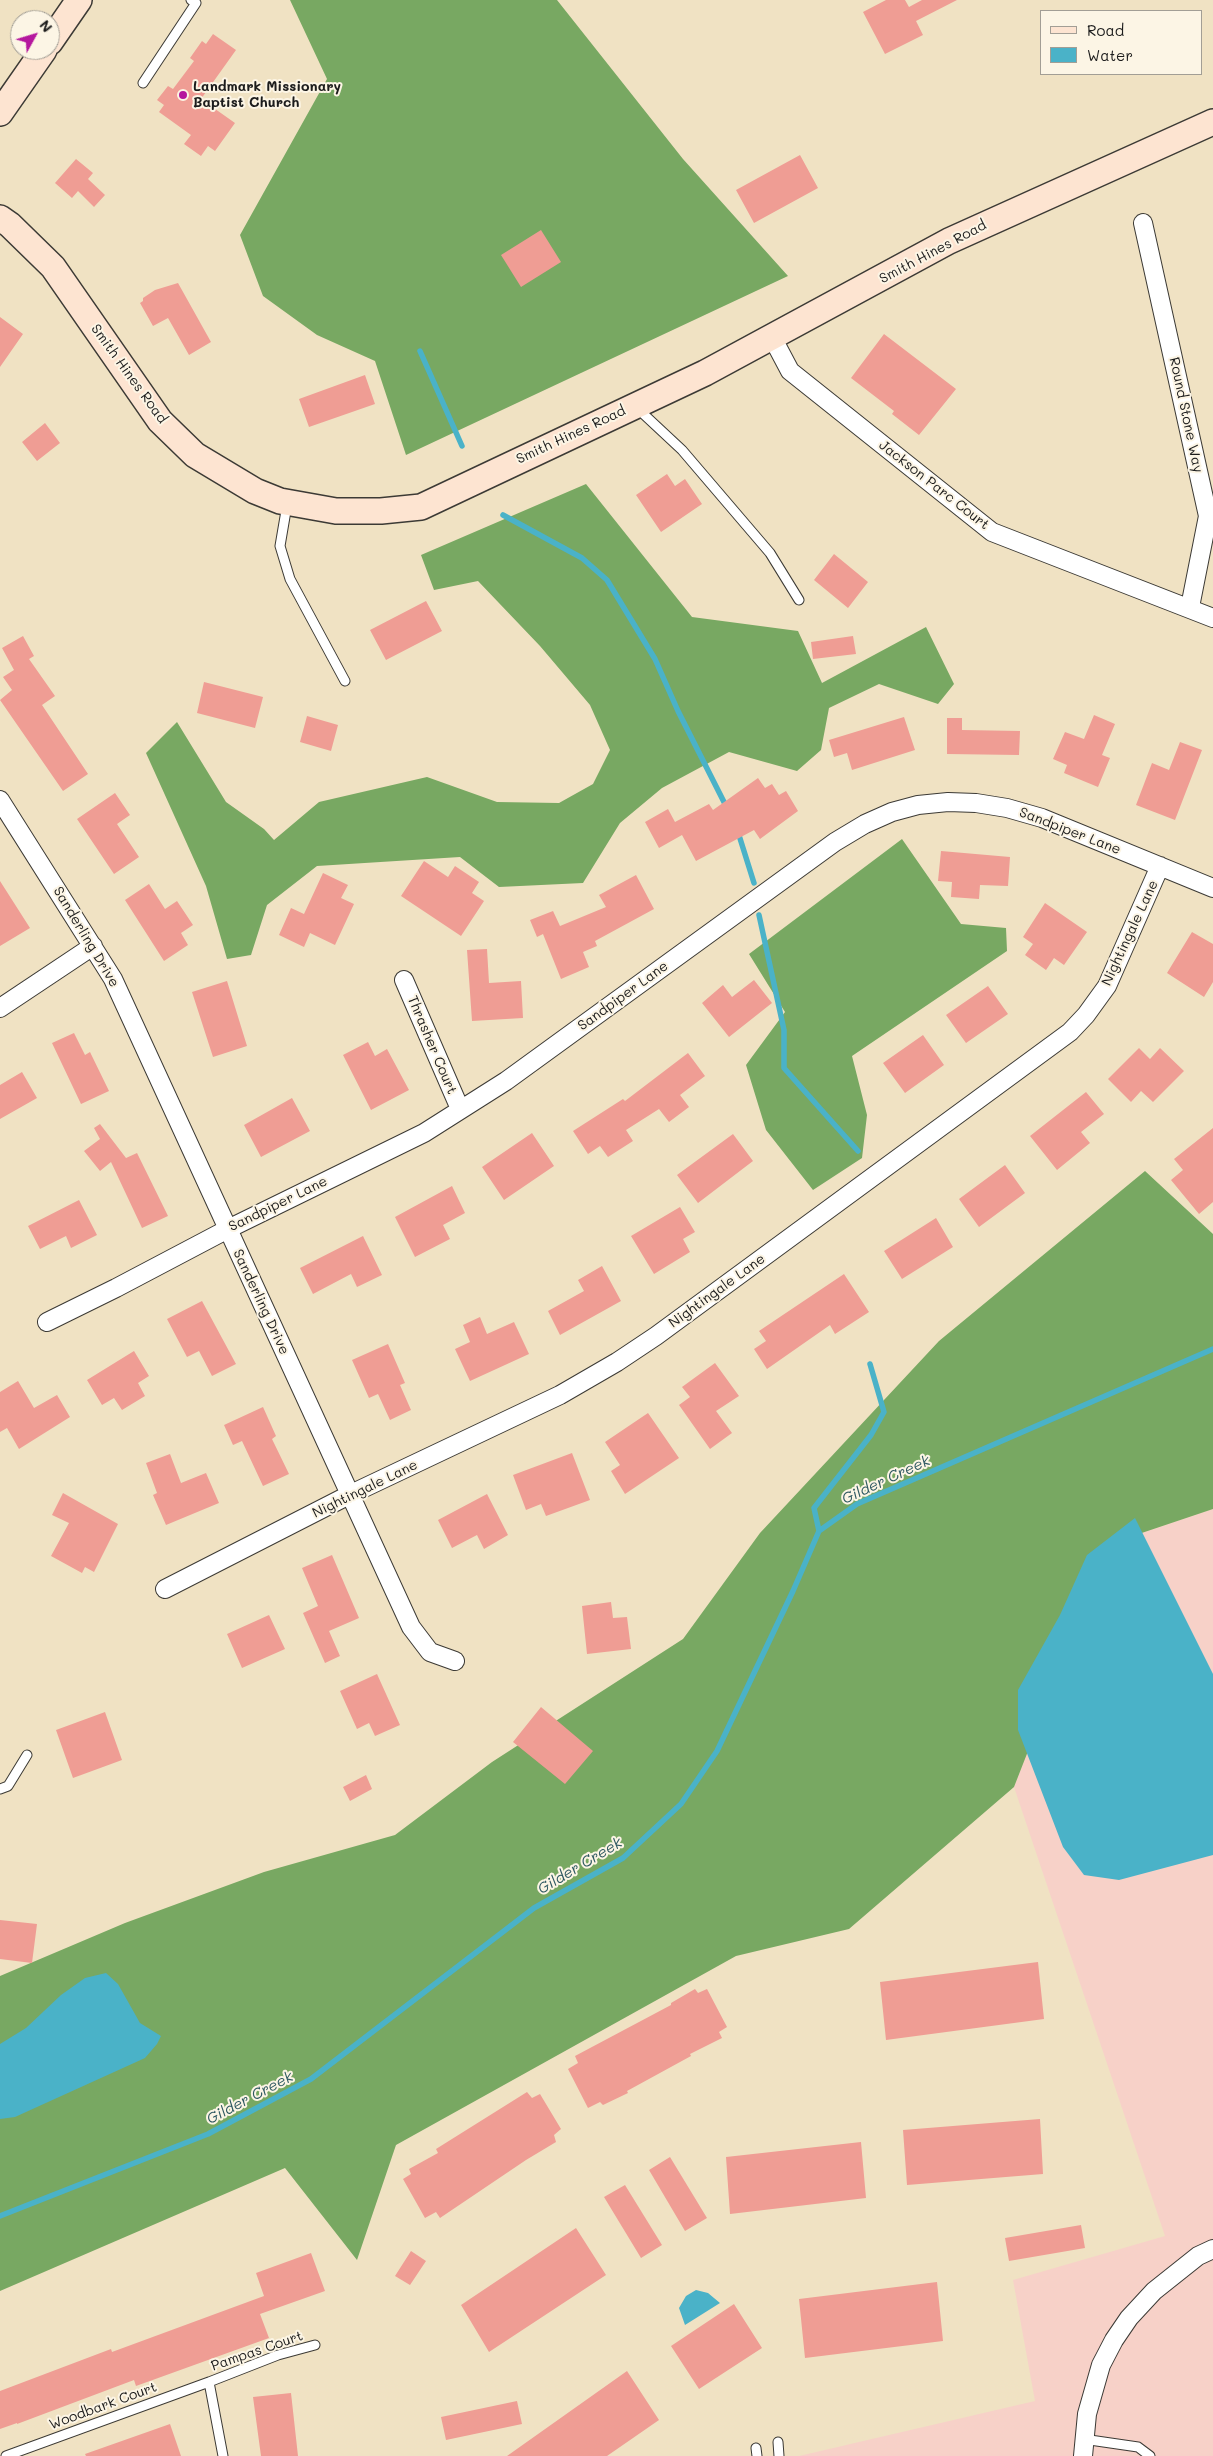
<!DOCTYPE html>
<style>
body{margin:0}
#map{position:relative;width:1213px;height:2456px;overflow:hidden;background:#f0e2c3;font-family:Mali,sans-serif}
canvas{display:block}
.legend{position:absolute;left:1040px;top:10px;width:162px;height:65px;box-sizing:border-box;background:#fcf5e5;border:1px solid #a29e95;margin:0;padding:6px 9px;list-style:none;font-size:15px;color:#1c1c1c}
.legend li{display:flex;align-items:center;gap:10px;height:25px}
.legend b{width:25px;border:1px solid #a29e95}
.north{position:absolute;left:10px;top:10px;width:50px;height:50px;box-sizing:border-box;background:#fcf5e5;border:1px solid #a29e95;border-radius:50%;rotate:51deg;font-size:14px;font-weight:700;line-height:20px;text-align:center;color:#1c1c1c}
.north::after{content:'';display:block;margin:auto;width:18px;height:22px;background:#b5179e;clip-path:polygon(50% 0,100% 100%,50% 72%,0 100%)}
</style>
<div id="map">
<canvas width="1213" height="2456"></canvas>
<ul class="legend">
<li><b style="height:6px;background:#fde4d1"></b>Road</li>
<li><b style="height:14px;background:#4ab2c8"></b>Water</li>
</ul>
<div class="north">N</div>
</div>
<script>
const g = document.querySelector('canvas').getContext('2d');
g.lineJoin = 'round';
function fillPath(path, color) { g.fillStyle = color; g.fill(path, 'evenodd'); }
const poly = rows => new Path2D(rows.map(r => 'M' + r).join(''));
function strokePath(path, color, width, dash) { g.strokeStyle = color; g.lineWidth = width; g.lineCap = dash ? 'butt' : 'round'; g.setLineDash(dash || []); g.stroke(path); }
function write(font, color, halo, rows, align = 'center') {
  g.font = font + ' Mali,sans-serif'; g.lineWidth = 4; g.setLineDash([]); g.textBaseline = 'middle'; g.strokeStyle = halo; g.fillStyle = color; for (const [text, x, y, turn = 0] of rows) {
    g.save(); g.translate(x, y); g.rotate((+turn || 0) * Math.PI / 180); g.textAlign = isNaN(turn) ? turn : align; if (halo) g.strokeText(text, 0, 0); g.fillText(text, 0, 0); g.restore();
  }
}
fillPath(poly([
 [1213,1509,1213,2456,799,2456,1035,2401,1013,2280,1165,2236,1014,1787,1109,1544]
]), '#f7d1c8');
fillPath(poly([
 [290,0,557,0,683,159,788,276,406,455,375,361,317,335,263,296,240,235,327,79],
 [586,484,692,617,798,631,822,683,926,627,954,684,938,704,879,684,829,708,821,750,797,771,729,752,662,788,620,823,583,883,499,887,460,857,317,866,267,905,251,955,227,959,206,886,146,753,177,722,226,802,264,829,274,840,319,802,427,777,497,802,559,803,593,784,610,750,590,705,540,646,478,581,434,590,421,555],
 [902,839,961,924,1006,928,1007,951,852,1056,867,1115,862,1158,813,1190,766,1130,746,1065,785,1012,749,954],
 [1145,1171,1213,1234,1213,1509,1109,1544,1014,1787,849,1929,736,1956,396,2145,357,2260,285,2168,0,2291,0,1976,125,1923,264,1872,395,1835,492,1762,683,1639,760,1533,939,1341]
]), '#78a862');
fillPath(poly([
 [1135,1518,1213,1674,1213,1855,1119,1880,1084,1875,1063,1847,1018,1730,1018,1690,1060,1615,1087,1555],
 [106,1973,118,1984,140,2023,161,2036,157,2044,145,2058,15,2117,0,2119,0,2044,26,2028,61,1995,85,1978],
 [696,2290,708,2293,720,2303,685,2325,679,2308,686,2296]
]), '#4ab2c8');
strokePath(poly([
 [420,351,462,446],
 [503,515,582,558,607,580,655,659,678,711,727,808],
 [738,832,754,883],
 [759,915,784,1030,784,1068,858,1151],
 [819,1531,814,1508,871,1435,884,1412,870,1364],
 [0,2216,208,2134,311,2079,534,1908,623,1858,681,1804,717,1751,793,1591,819,1531,857,1504,1213,1349]
]), '#4ab2c8', 5.5);
fillPath(poly([
 [886,0,905,0,909,7,922,0,957,0,916,21,923,35,885,54,863,12],
 [213,34,236,50,201,99,235,123,215,151,208,146,201,156,184,144,191,135,159,112,164,105,157,100,168,86,173,89,194,61,190,58,202,41,206,44],
 [800,155,818,188,754,223,736,190],
 [76,159,93,173,88,179,105,195,94,207,78,191,72,198,55,183],
 [541,230,561,262,521,287,501,255],
 [178,283,211,342,189,355,168,318,153,326,140,303,143,301,143,298,155,290],
 [0,317,23,334,0,367],
 [884,334,956,389,919,435,892,414,894,411,851,378],
 [365,375,375,404,309,427,299,399],
 [45,423,60,443,37,461,22,442],
 [667,474,675,486,685,479,702,504,661,532,636,495],
 [834,554,868,582,848,608,814,580],
 [426,601,442,631,386,660,370,630],
 [23,636,34,656,29,659,55,696,42,705,88,774,63,791,0,700,12,690,3,677,14,670,2,648],
 [853,636,856,654,813,659,811,642],
 [204,682,263,697,255,728,197,713],
 [1094,715,1115,724,1102,755,1110,758,1098,787,1064,773,1067,765,1053,759,1065,732,1084,739],
 [307,716,338,725,331,751,300,742],
 [904,717,915,750,852,770,847,753,834,757,829,740],
 [947,718,962,718,962,730,1020,731,1019,755,947,754],
 [1180,742,1202,750,1175,820,1136,805,1152,763,1169,770],
 [758,778,765,788,772,784,779,795,786,791,798,811,760,839,754,830,696,861,682,835,659,848,645,822,668,809,675,822,709,804,713,810],
 [115,793,130,815,117,824,139,857,114,874,77,819],
 [941,851,1010,857,1008,886,980,885,979,899,951,897,952,882,938,881],
 [424,861,448,877,455,866,479,882,472,893,484,901,461,936,401,896],
 [323,873,348,885,341,898,354,904,335,945,310,933,304,947,279,935,291,908,304,914],
 [636,875,654,909,595,941,597,946,583,952,589,967,561,979,543,934,537,937,530,920,553,911,560,926,606,907,599,895],
 [0,881,30,928,0,946],
 [149,884,165,909,177,901,193,925,181,933,188,945,164,961,125,900],
 [1045,903,1087,932,1064,965,1054,958,1046,970,1025,955,1033,944,1023,937],
 [1192,932,1213,944,1213,982,1204,997,1167,973],
 [487,949,489,983,521,981,523,1018,472,1021,467,950],
 [754,980,772,1003,729,1037,702,1003,723,985,732,997],
 [227,981,247,1046,213,1057,192,992],
 [988,986,1008,1014,966,1043,946,1015],
 [74,1033,85,1055,90,1052,109,1091,81,1104,52,1043],
 [923,1035,944,1065,905,1093,883,1063],
 [368,1042,375,1056,387,1049,409,1090,371,1110,343,1055],
 [1139,1048,1150,1059,1160,1048,1184,1071,1153,1102,1141,1091,1131,1102,1108,1079],
 [688,1053,705,1076,680,1095,689,1107,669,1122,659,1109,626,1130,633,1141,608,1157,600,1146,588,1154,573,1131,623,1099,625,1101],
 [22,1072,37,1098,0,1119,0,1085],
 [1086,1092,1104,1114,1081,1132,1090,1143,1057,1170,1030,1136],
 [292,1098,310,1131,261,1157,244,1125],
 [100,1124,126,1158,137,1153,168,1216,142,1228,111,1162,100,1171,84,1151,100,1139,94,1128],
 [1213,1128,1213,1202,1199,1214,1171,1180,1183,1170,1174,1159],
 [532,1133,554,1166,504,1200,482,1167],
 [733,1134,753,1161,698,1203,677,1175],
 [1005,1165,1025,1193,979,1227,959,1199],
 [452,1186,465,1213,443,1225,450,1239,415,1257,395,1217],
 [79,1200,97,1235,71,1248,66,1236,40,1249,28,1226],
 [680,1207,695,1232,683,1239,690,1252,654,1274,631,1236],
 [936,1218,953,1247,902,1279,884,1251],
 [363,1236,382,1275,357,1287,351,1274,313,1294,300,1268],
 [602,1266,621,1301,560,1335,548,1311,584,1291,578,1280],
 [844,1274,869,1312,835,1334,830,1325,767,1369,754,1349,766,1341,759,1331],
 [202,1301,236,1364,212,1376,199,1351,187,1357,167,1319],
 [480,1317,487,1334,514,1322,529,1354,470,1381,455,1349,470,1342,463,1325],
 [388,1344,405,1383,400,1385,411,1410,390,1420,378,1394,369,1398,352,1360],
 [134,1351,149,1376,138,1383,145,1396,122,1410,114,1398,102,1405,87,1380],
 [715,1363,739,1396,716,1411,732,1433,710,1449,679,1405,690,1397,682,1387],
 [18,1381,34,1408,57,1395,70,1417,19,1449,7,1428,0,1432,0,1392],
 [263,1407,276,1436,272,1439,289,1474,263,1486,242,1441,233,1445,224,1425],
 [648,1413,679,1458,625,1494,611,1471,620,1465,605,1442],
 [572,1453,590,1500,546,1516,541,1504,526,1510,513,1475],
 [170,1454,181,1483,206,1473,219,1503,166,1525,153,1495,157,1493,146,1463],
 [63,1493,118,1524,94,1572,85,1567,82,1573,51,1556,69,1523,52,1515],
 [487,1494,508,1535,484,1549,477,1535,452,1548,438,1520],
 [332,1555,359,1618,329,1631,340,1656,325,1663,303,1613,318,1606,302,1568],
 [611,1602,613,1618,627,1617,631,1649,587,1654,582,1606],
 [269,1615,285,1649,242,1668,227,1634],
 [377,1674,400,1725,375,1736,369,1723,357,1729,340,1691],
 [541,1707,593,1751,565,1784,513,1742],
 [105,1712,122,1760,73,1778,56,1730],
 [366,1775,372,1789,350,1801,343,1787],
 [0,1920,37,1924,32,1963,0,1959],
 [1038,1962,1044,2019,886,2040,880,1982],
 [695,1989,698,1993,707,1989,727,2027,719,2032,722,2038,690,2054,691,2056,627,2091,628,2093,603,2105,600,2102,588,2108,568,2069,578,2063,575,2056,671,2005,671,2003],
 [527,2092,532,2098,540,2094,561,2129,554,2135,556,2142,526,2160,440,2218,436,2212,425,2218,403,2179,411,2174,409,2169,438,2153,436,2149],
 [1040,2119,1043,2174,907,2185,903,2130],
 [861,2142,866,2198,730,2214,726,2157],
 [670,2157,707,2218,685,2231,649,2170],
 [625,2185,662,2245,641,2258,604,2197],
 [1081,2225,1085,2248,1009,2261,1005,2238],
 [576,2228,606,2275,489,2352,461,2305],
 [411,2251,426,2261,410,2285,395,2276],
 [311,2253,325,2291,260,2314,269,2338,136,2386,134,2380,17,2424,17,2423,0,2429,0,2391,111,2349,112,2352,264,2296,256,2273],
 [937,2282,943,2341,805,2358,799,2299],
 [734,2304,762,2348,699,2389,671,2346],
 [627,2371,659,2420,607,2456,507,2456],
 [291,2393,298,2456,261,2456,253,2397],
 [517,2401,522,2424,446,2440,441,2417],
 [170,2424,181,2456,86,2456,85,2454]
]), '#ef9d94');
const lane = poly([
 [143,83,196,3,191,0],
 [637,408,682,450,770,553,799,600],
 [287,505,280,546,290,579,345,681],
 [0,1789,8,1786,27,1755],
 [209,2382,223,2456],
 [1083,2439,1138,2447,1150,2456],
 [778,2442,779,2456],
 [756,2448,757,2456],
 [6,2456,209,2382,278,2355,315,2345]
]);
const street = poly([
 [1143,223,1208,516,1190,607],
 [772,337,790,371,992,532,1213,618],
 [0,800,113,979,411,1627,430,1652,455,1661],
 [404,980,460,1109],
 [0,1008,93,946],
 [47,1322,116,1288,228,1229,424,1133,506,1081,835,842,865,824,892,812,918,805,948,802,976,803,1007,808,1042,818,1213,888],
 [165,1589,349,1495,560,1395,617,1362,656,1336,1070,1032,1086,1015,1107,986,1160,866],
 [1083,2456,1087,2414,1101,2365,1114,2340,1129,2318,1154,2291,1198,2256,1213,2249]
]);
const secondary = poly([
 [50,42,79,0],
 [0,113,44,50],
 [0,218,10,225,53,267,160,421,195,455,255,491,280,501,336,511,381,511,421,507,705,373,949,241,1213,122]
]);
strokePath(lane, '#3c3a35', 11);
strokePath(street, '#3c3a35', 20);
strokePath(secondary, '#3c3a35', 28);
strokePath(lane, '#fff', 9);
strokePath(street, '#fff', 18);
strokePath(secondary, '#fde4d1', 25);
for (const [x, y, r, color] of [
 [183,95,5,"#b5179e"]
]) { const dot = new Path2D(); dot.arc(x, y, r, 0, 2 * Math.PI); g.fillStyle = color; g.fill(dot); strokePath(dot, '#fcf5e5', 2); }
write('bold 14px', '#1c1c1c', '#fcf5e5', [
 ["Landmark Missionary",193,87],
 ["Baptist Church",193,103]
], 'left');
write('14px', '#1c1c1c', '#fcf5e5', [
 ["Smith Hines Road",933,252,-28],
 ["Smith Hines Road",129,374,54],
 ["Round Stone Way",1186,415,78],
 ["Smith Hines Road",571,435,-25],
 ["Jackson Parc Court",934,485,38],
 ["Sandpiper Lane",1070,831,21],
 ["Nightingale Lane",1130,933,-65],
 ["Sanderling Drive",86,937,59],
 ["Sandpiper Lane",623,996,-36],
 ["Thrasher Court",432,1045,67],
 ["Sandpiper Lane",278,1204,-26],
 ["Nightingale Lane",717,1291,-36],
 ["Sanderling Drive",261,1302,65],
 ["Nightingale Lane",365,1489,-26],
 ["Pampas Court",257,2351,-19],
 ["Woodbark Court",103,2406,-20]
]);
write('italic 15px', '#2e5861', '#fcf5e5', [
 ["Gilder Creek",886,1480,-25],
 ["Gilder Creek",580,1866,-31],
 ["Gilder Creek",250,2098,-28]
]);
</script>
